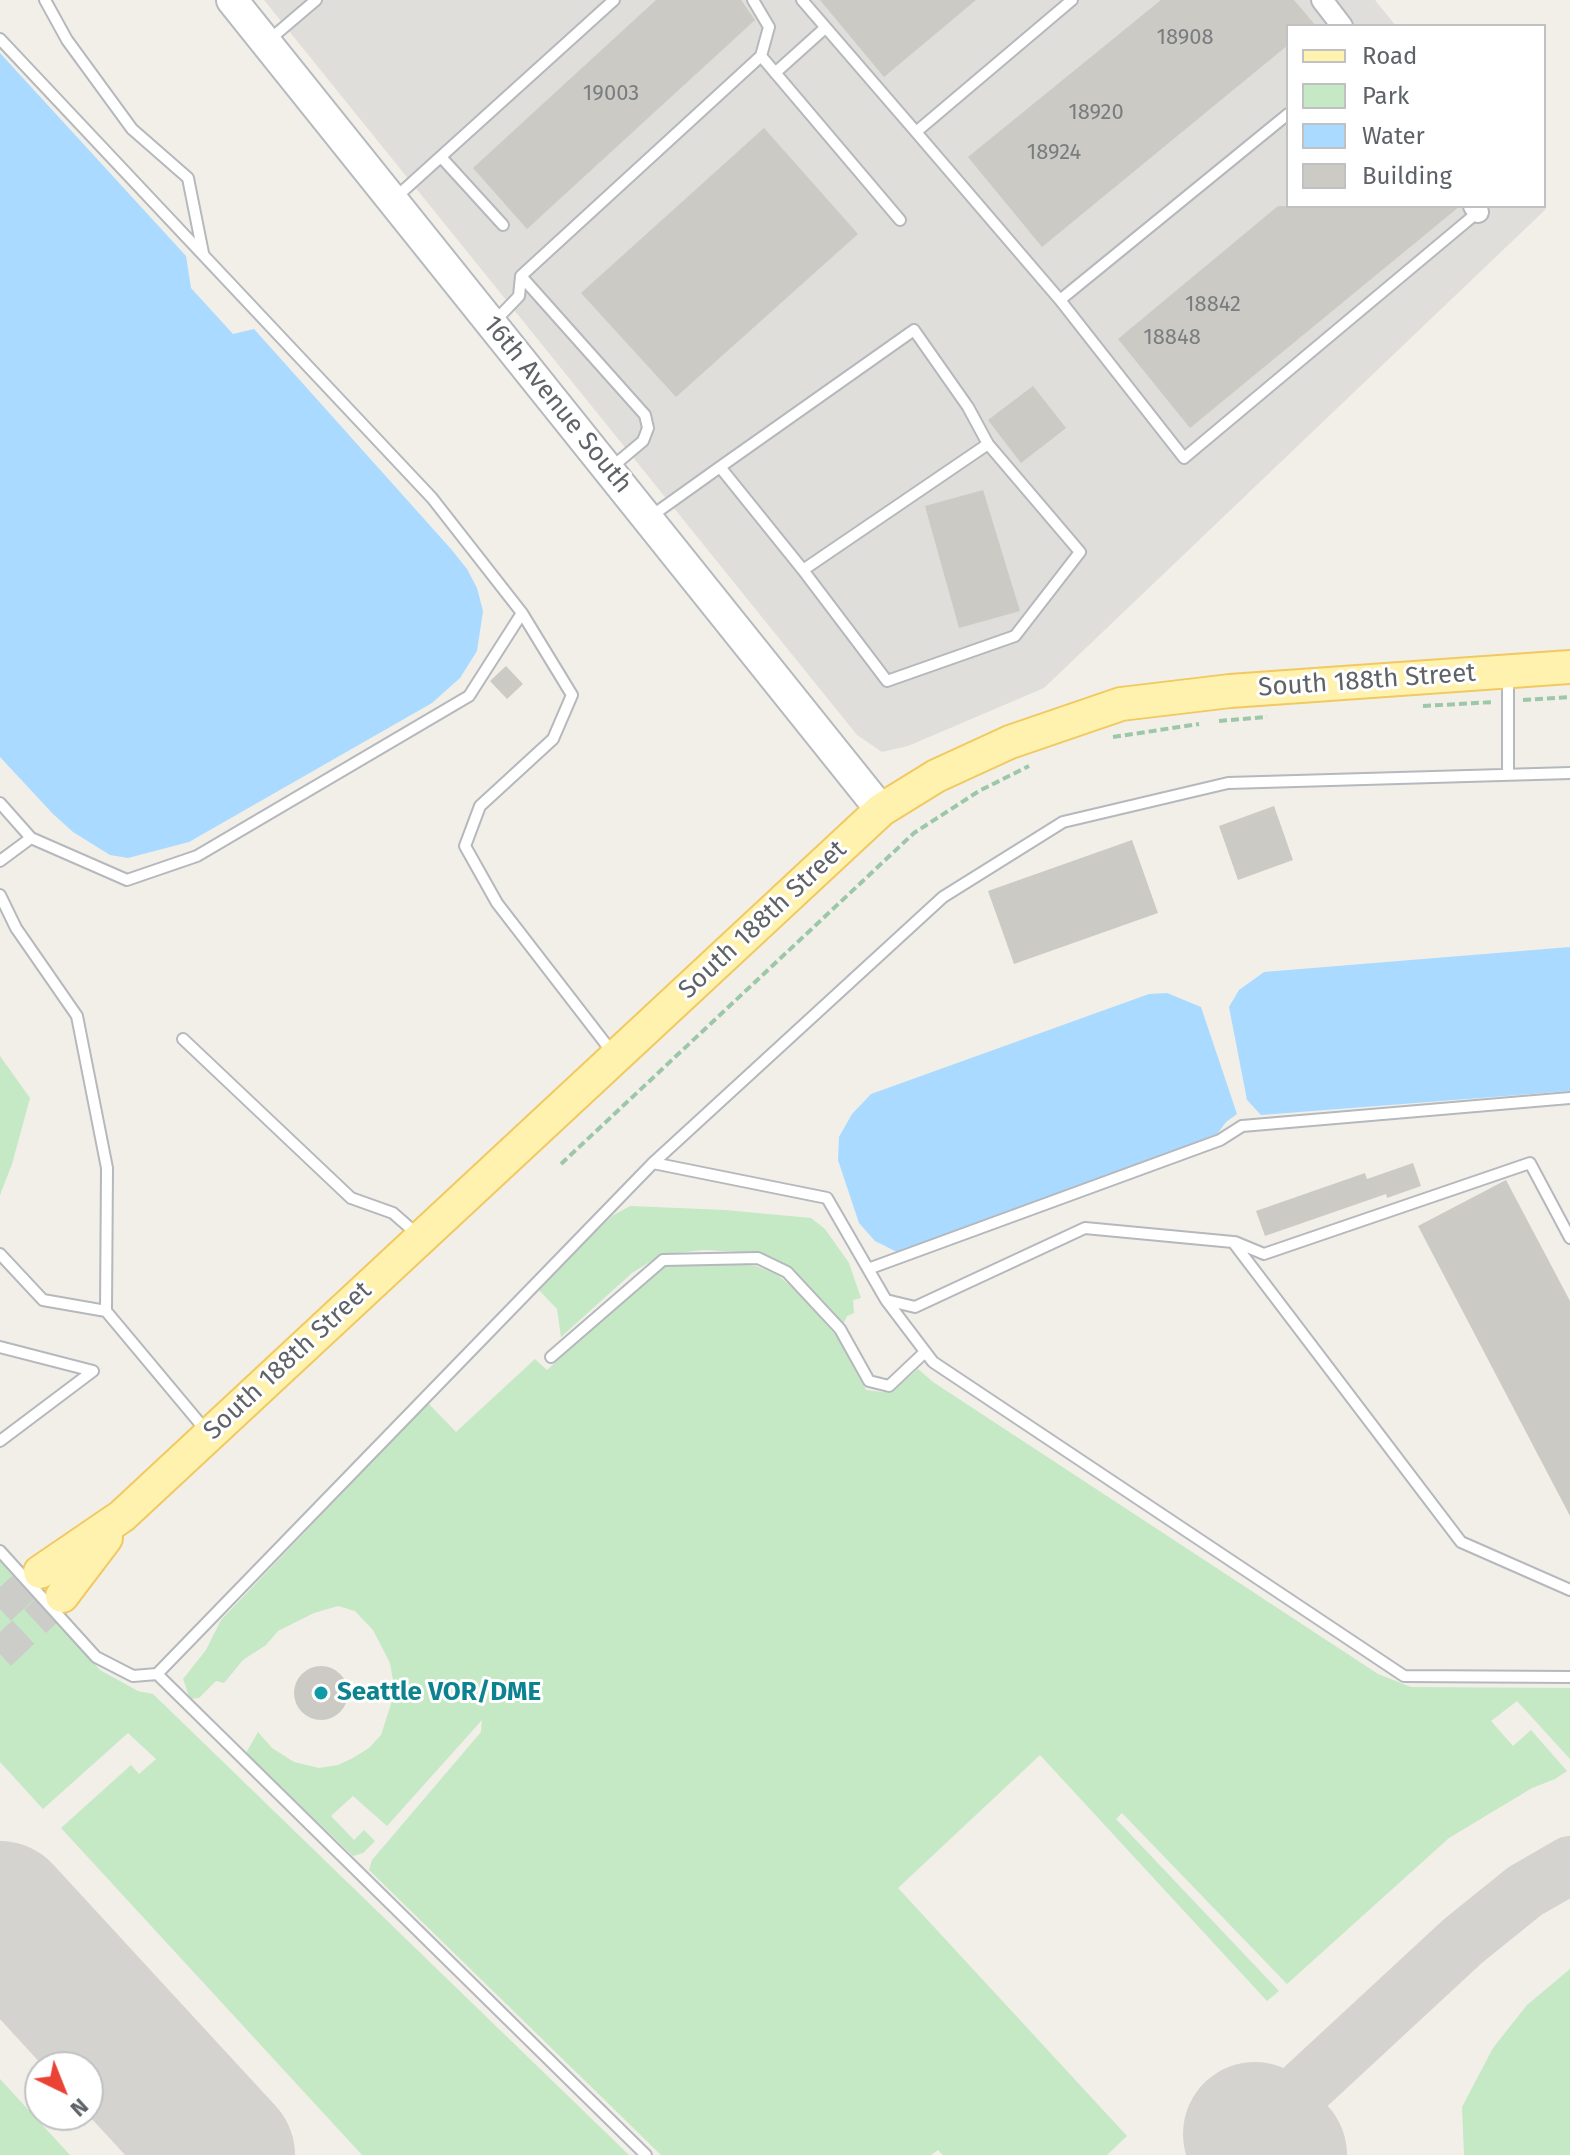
<!DOCTYPE html>
<style>
body{margin:0}
#map{position:relative;width:1570px;height:2155px;overflow:hidden;background:#f1efe8;font-family:"Fira Sans",sans-serif}
canvas{display:block}
.legend{position:absolute;left:1286px;top:24px;width:260px;height:184px;box-sizing:border-box;background:#fff;border:2px solid #bfc1c3;margin:0;padding:10px 14px;list-style:none;font-size:24px;color:#5f6368}
.legend li{display:flex;align-items:center;gap:16px;height:40px}
.legend b{width:40px;border:2px solid #bfc1c3}
.north{position:absolute;left:24px;top:2051px;width:80px;height:80px;box-sizing:border-box;background:#fff;border:2px solid #bfc1c3;border-radius:50%;rotate:137deg;font-size:22px;font-weight:700;line-height:32px;text-align:center;color:#5f6368}
.north::after{content:'';display:block;margin:auto;width:28px;height:36px;background:#ea4335;clip-path:polygon(50% 0,100% 100%,50% 72%,0 100%)}
</style>
<div id="map">
<canvas width="1570" height="2155"></canvas>
<ul class="legend">
<li><b style="height:10px;background:#fff2af"></b>Road</li>
<li><b style="height:22px;background:#c5e8c5"></b>Park</li>
<li><b style="height:22px;background:#aadaff"></b>Water</li>
<li><b style="height:22px;background:#cccac5"></b>Building</li>
</ul>
<div class="north">N</div>
</div>
<script>
const g = document.querySelector('canvas').getContext('2d');
g.lineJoin = 'round';
function fillPath(path, color) { g.fillStyle = color; g.fill(path, 'evenodd'); }
const poly = rows => new Path2D(rows.map(r => 'M' + r).join(''));
function strokePath(path, color, width, dash) { g.strokeStyle = color; g.lineWidth = width; g.lineCap = dash ? 'butt' : 'round'; g.setLineDash(dash || []); g.stroke(path); }
function write(font, color, halo, rows, align = 'center') {
  g.font = font + ' "Fira Sans",sans-serif'; g.lineWidth = 6; g.setLineDash([]); g.textBaseline = 'middle'; g.strokeStyle = halo; g.fillStyle = color; for (const [text, x, y, turn = 0] of rows) {
    g.save(); g.translate(x, y); g.rotate((+turn || 0) * Math.PI / 180); g.textAlign = isNaN(turn) ? turn : align; if (halo) g.strokeText(text, 0, 0); g.fillText(text, 0, 0); g.restore();
  }
}
fillPath(poly([
 [264,0,1375,0,1396,26,1288,26,1288,206,1544,206,1546,209,1044,688,908,746,882,752,857,735]
]), '#e0deda');
fillPath(poly([
 [0,1056,30,1098,12,1164,0,1195],
 [630,1206,725,1210,811,1218,825,1229,849,1263,861,1298,853,1300,854,1313,847,1316,843,1325,792,1268,762,1253,703,1250,661,1255,632,1273,561,1337,557,1309,537,1288,612,1216],
 [729,1263,756,1266,778,1275,804,1298,838,1338,866,1390,891,1393,918,1369,933,1382,1378,1674,1411,1687,1570,1688,1570,1759,1517,1701,1491,1721,1513,1746,1531,1730,1567,1771,1555,1779,1532,1788,1449,1838,1287,1984,1122,1813,1116,1819,1279,1991,1267,2001,1040,1755,898,1888,1127,2136,1107,2155,943,2155,938,2150,931,2155,661,2155,369,1870,372,1860,481,1732,482,1720,387,1826,353,1796,331,1816,354,1840,364,1830,375,1841,363,1853,353,1856,246,1753,258,1732,272,1748,294,1762,319,1768,338,1765,353,1758,369,1748,381,1735,395,1692,390,1663,373,1630,355,1611,338,1606,314,1613,278,1631,266,1645,243,1660,224,1683,216,1681,199,1698,190,1699,183,1679,206,1650,221,1620,428,1403,456,1432,535,1359,547,1370,655,1270,672,1265],
 [0,1561,100,1670,138,1691,153,1694,629,2155,362,2155,61,1828,131,1765,139,1774,156,1759,128,1733,43,1809,0,1762],
 [1570,1969,1570,2155,1464,2155,1462,2107,1493,2048,1527,2005],
 [0,2079,70,2155,0,2155]
]), '#c5e8c5');
fillPath(poly([
 [0,53,186,256,191,288,233,334,254,329,451,549,467,569,477,588,483,611,477,651,460,678,432,703,189,842,128,858,110,855,73,832,53,814,0,757],
 [1570,947,1570,1091,1261,1115,1247,1100,1229,1007,1239,990,1264,972],
 [1167,993,1201,1007,1237,1114,1226,1122,1217,1134,901,1254,875,1241,859,1223,838,1160,839,1137,852,1114,871,1094,1149,994]
]), '#aadaff');
strokePath(poly([
 [141,2066,160,2110,167,2155],
 [1232,2155,1463,1941,1525,1891,1570,1865]
]), '#d4d3d0', 58);
strokePath(poly([
 [0,1913,223,2155],
 [1255,2134,1275,2155]
]), '#d4d3d0', 144);
fillPath(poly([
 [656,0,741,0,755,20,527,229,473,168],
 [820,0,976,0,884,77],
 [1161,0,1294,0,1316,26,1288,26,1288,45,1042,247,968,157],
 [764,128,858,234,676,397,581,293],
 [1278,206,1460,206,1190,428,1118,339],
 [1033,386,1066,428,1021,463,988,420],
 [983,490,1020,611,959,628,925,506],
 [506,666,523,684,507,699,490,681],
 [1274,806,1293,860,1238,880,1219,826],
 [1132,840,1158,913,1014,964,988,891],
 [1413,1163,1421,1186,1387,1198,1386,1194,1265,1236,1256,1211,1365,1173,1367,1179],
 [1506,1180,1570,1301,1570,1516,1418,1226],
 '294 1693a27 27 0 1 1 54 0a27 27 0 1 1-54 0Z'
]), '#cccac5');
strokePath(poly([
 [0,1609,40,1572],
 [0,1654,62,1596]
]), '#ccccc8', 32, [32, 16]);
const lane = poly([
 [45,0,67,40,132,129,188,178,203,253],
 [802,0,916,132,1072,0],
 [0,39,432,498,522,613,572,695,553,739,480,806,465,846,497,903,612,1052],
 [269,40,316,0],
 [761,56,900,220],
 [775,73,825,28],
 [916,132,1060,300,1288,114],
 [441,157,503,225],
 [394,199,614,0],
 [521,276,645,415,648,428,643,441,612,467],
 [1060,300,1184,458,1478,212],
 [495,321,519,296,521,276,761,56,769,27,753,0],
 [650,517,720,467,914,330,968,407,988,444,1080,552,1015,636,887,681,803,570,720,467],
 [803,570,988,444],
 [1508,775,1508,677],
 [0,803,31,838,127,880,197,856,469,696,522,613],
 [0,861,31,838],
 [0,895,16,928,77,1016,107,1168,106,1311,208,1433],
 [183,1039,351,1198,393,1213,418,1235],
 [653,1163,827,1198,886,1300,915,1307,1085,1228,1233,1242,1461,1542,1570,1590],
 [1235,1242,1264,1254,1530,1163,1570,1238],
 [0,1254,43,1300,106,1311],
 [868,1269,1220,1140,1242,1126,1570,1098],
 [886,1300,933,1362,1404,1676,1570,1677],
 [0,1347,93,1371,0,1441],
 [551,1357,663,1260,758,1258,787,1272,840,1329,869,1381,889,1386,925,1352],
 [0,1551,96,1657,133,1676,157,1674,653,1163,943,897,1063,822,1228,783,1570,773],
 [157,1674,646,2155]
]);
const street = poly([
 [1322,0,1342,26],
 [1474,206,1478,212]
]);
const secondary = poly([
 [232,0,881,810]
]);
const primary = poly([
 [40,1572,122,1516,881,810,936,776,1010,742,1121,704,1230,691,1570,667],
 [62,1596,106,1538]
]);
strokePath(lane, '#b5b8bc', 14);
strokePath(street, '#b5b8bc', 24);
strokePath(secondary, '#b6babf', 34);
strokePath(primary, '#f2c960', 36);
strokePath(poly([
 [1523,700,1570,697],
 [1423,706,1494,702],
 [1219,721,1267,717],
 [1113,737,1199,724],
 [561,1164,914,833,979,791,1029,766]
]), '#9cc7a9', 4, [8, 4]);
strokePath(lane, '#fff', 10);
strokePath(street, '#fff', 20);
strokePath(secondary, '#fff', 30);
strokePath(primary, '#fff2af', 32);
for (const [x, y, r, color] of [
 [321,1693,8,"#0f9aa8"]
]) { const dot = new Path2D(); dot.arc(x, y, r, 0, 2 * Math.PI); g.fillStyle = color; g.fill(dot); strokePath(dot, '#fff', 3); }
write('22px', '#7a7d7f', null, [
 ["18908",1185,38],
 ["19003",611,94],
 ["18920",1096,113],
 ["18924",1054,153],
 ["18842",1213,305],
 ["18848",1172,338]
]);
write('26px', '#5f6368', '#fff', [
 ["16th Avenue South",557,405,51],
 ["South 188th Street",1367,681,-4],
 ["South 188th Street",763,920,-43],
 ["South 188th Street",288,1361,-43]
]);
write('bold 26px', '#0d838f', '#fff', [
 ["Seattle VOR/DME",337,1693]
], 'left');
</script>
